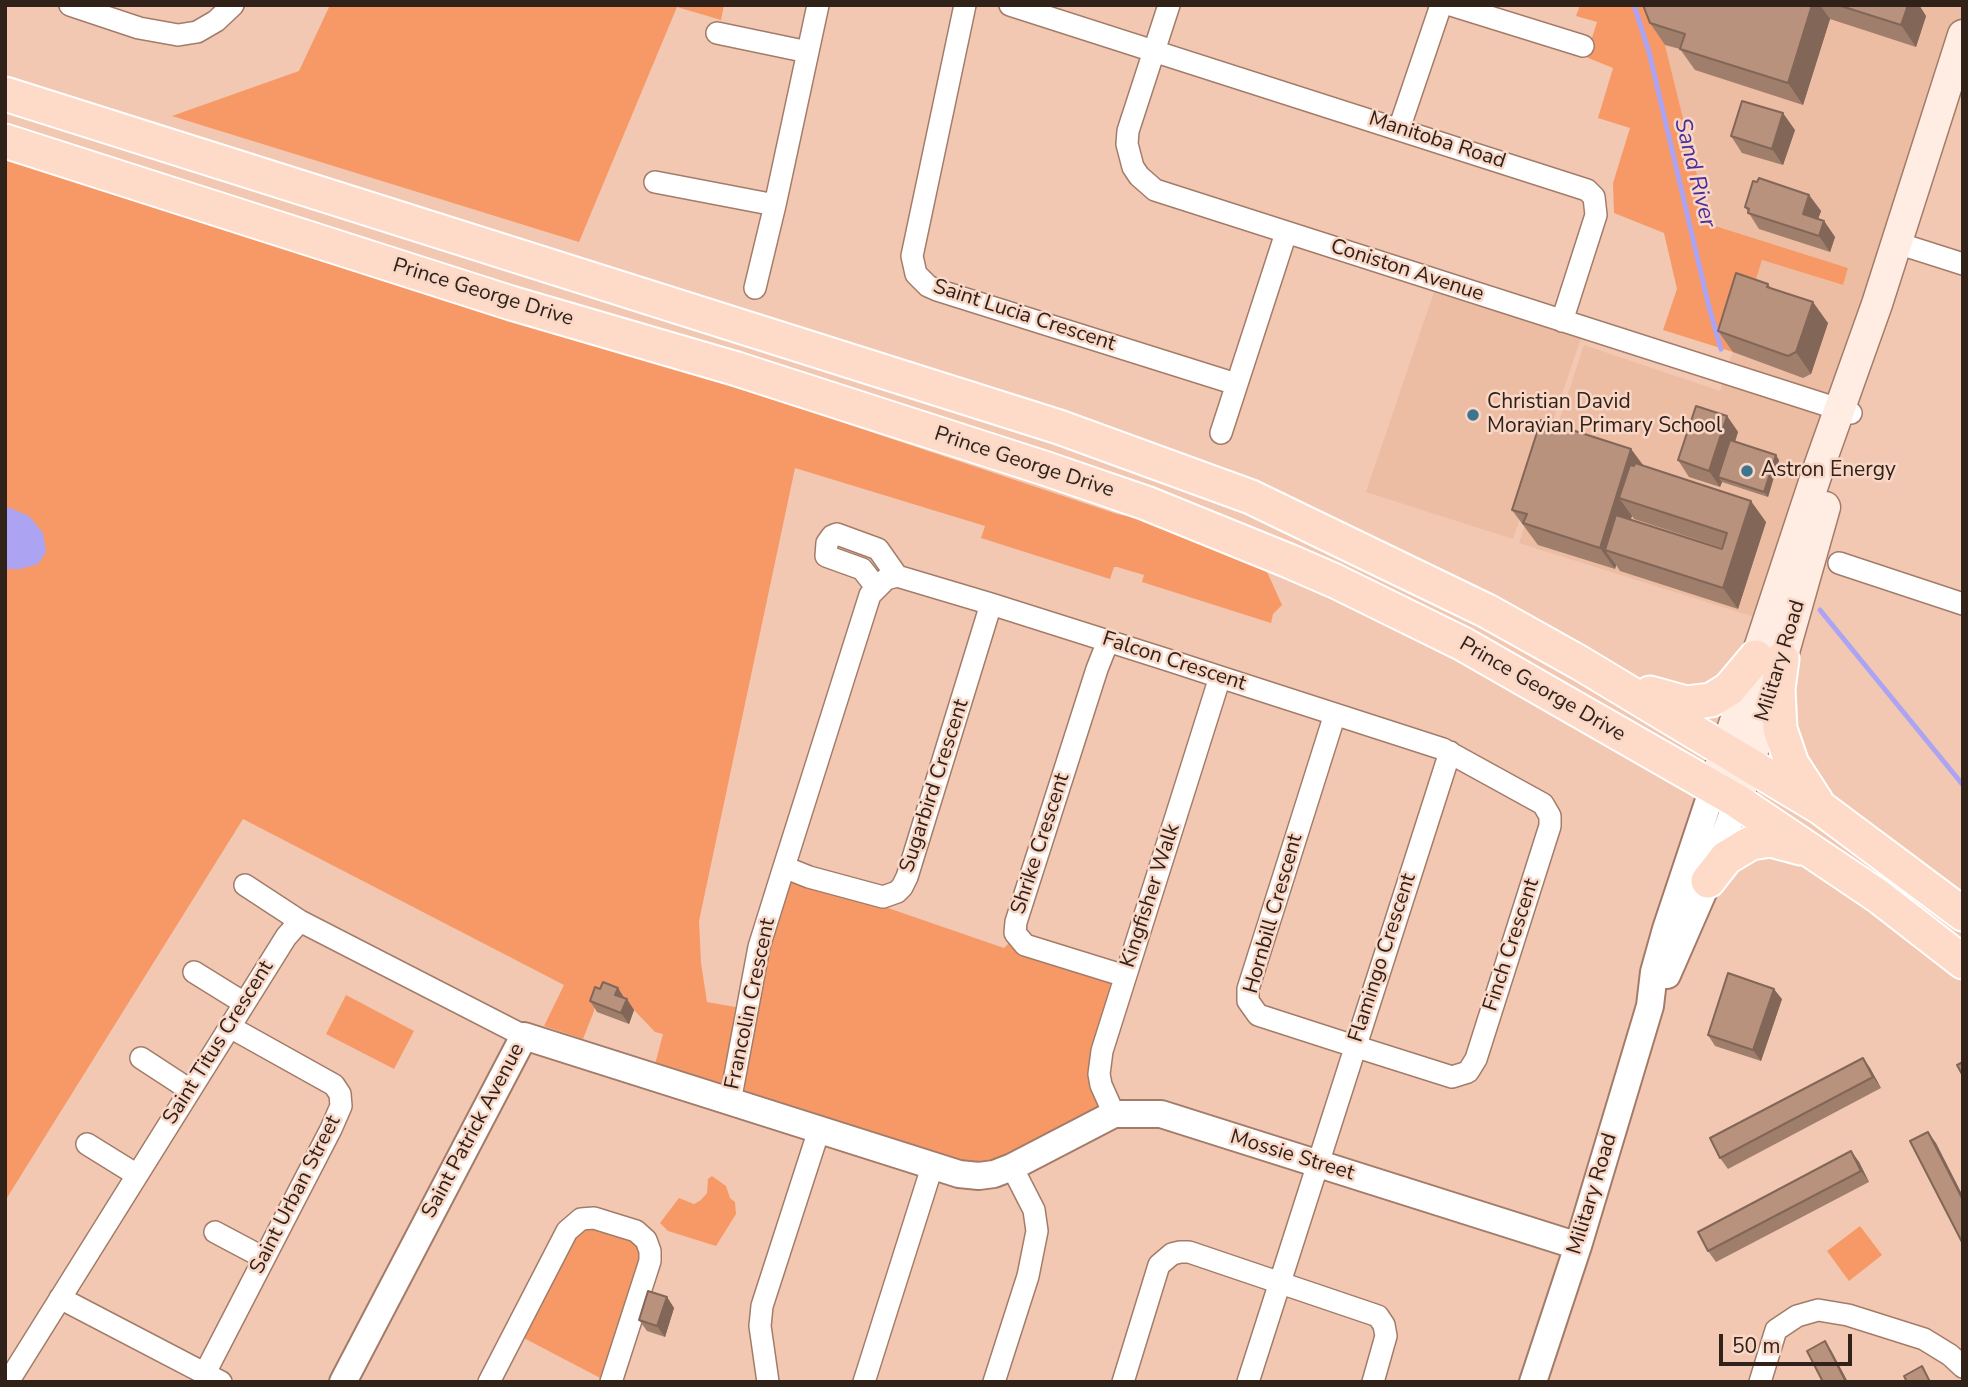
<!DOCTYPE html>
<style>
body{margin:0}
#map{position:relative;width:1968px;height:1387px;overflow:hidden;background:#f2c8b2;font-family:"Nunito Sans",sans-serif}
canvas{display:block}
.frame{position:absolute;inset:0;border:7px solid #302119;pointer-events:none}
.scale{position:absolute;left:1719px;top:1334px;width:133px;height:32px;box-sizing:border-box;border:4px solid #302119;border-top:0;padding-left:9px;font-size:21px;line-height:24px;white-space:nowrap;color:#302119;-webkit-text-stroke:5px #f9d7c6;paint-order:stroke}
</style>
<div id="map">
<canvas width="1968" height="1387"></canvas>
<div class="frame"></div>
<div class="scale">50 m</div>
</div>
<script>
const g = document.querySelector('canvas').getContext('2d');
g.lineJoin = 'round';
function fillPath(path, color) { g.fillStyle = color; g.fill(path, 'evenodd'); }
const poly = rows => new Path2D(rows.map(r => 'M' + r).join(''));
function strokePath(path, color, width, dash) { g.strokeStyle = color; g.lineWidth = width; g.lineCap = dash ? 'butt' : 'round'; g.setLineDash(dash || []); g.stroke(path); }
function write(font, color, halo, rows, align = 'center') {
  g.font = font + ' "Nunito Sans",sans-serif'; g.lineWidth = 5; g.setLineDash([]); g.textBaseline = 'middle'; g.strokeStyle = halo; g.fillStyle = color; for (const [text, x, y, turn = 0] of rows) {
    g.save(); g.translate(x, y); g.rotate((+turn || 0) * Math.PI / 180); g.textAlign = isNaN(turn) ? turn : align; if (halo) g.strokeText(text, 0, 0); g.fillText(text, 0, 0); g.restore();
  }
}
fillPath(poly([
 [1651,5,1963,5,1963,35,1767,621,1519,543,1584,345,1720,391,1762,260,1842,285,1848,268,1709,224,1665,45],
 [1435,289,1581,338,1513,539,1366,492]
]), '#ecbca3');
fillPath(poly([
 [330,5,724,5,721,20,677,7,579,242,172,116,299,71],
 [1580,5,1651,5,1665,45,1709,224,1848,268,1843,285,1762,260,1733,352,1663,330,1677,289,1664,233,1614,213,1613,183,1630,128,1598,118,1613,68,1586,57,1597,22,1576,16],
 [5,159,479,305,838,421,1117,514,1156,522,1263,563,1282,605,1273,614,1271,623,1142,582,1144,575,1117,567,1114,567,1110,579,981,538,985,526,795,468,699,921,701,963,707,1002,741,1008,725,1082,719,1086,654,1068,663,1034,655,1032,634,1010,595,992,594,1011,583,1039,544,1026,564,985,243,819,5,1201],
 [795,879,804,879,1004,948,1013,939,1109,979,1113,989,1098,1108,1007,1159,973,1167,750,1100,742,1091,768,941,788,884],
 [346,995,414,1031,394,1069,326,1034],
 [712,1176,726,1186,730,1198,735,1202,736,1214,716,1246,668,1231,660,1223,679,1198,694,1204,701,1200,707,1193,708,1179],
 [585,1225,636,1240,642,1258,604,1380,520,1336,573,1233],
 [1860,1226,1882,1255,1849,1281,1827,1251]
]), '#f79967');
fillPath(poly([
 [5,506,29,516,43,533,46,552,38,564,20,569,5,569]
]), '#aca4f2');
strokePath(poly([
 [1634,5,1649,52,1709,307,1721,349],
 [1820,610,1963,785]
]), '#aca4f2', 5);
const minor = poly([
 [70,5,139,28,178,35,197,32,216,21,233,5],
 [965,5,912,256,916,274,928,286,937,290,1236,384],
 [1010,5,1587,190,1594,197,1596,215,1562,321],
 [1169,5,1128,131,1127,144,1133,167,1139,176,1155,190,1851,413],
 [1451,5,1583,46],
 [717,33,808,52],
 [1399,129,1441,5],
 [655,182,775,205],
 [1897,243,1963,264],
 [755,288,775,205,818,5],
 [1221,433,1286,233],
 [1839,563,1963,604],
 [876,587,862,569,826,556,827,543,832,536,837,534,878,549,897,576],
 [1108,641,1097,669,1016,922,1015,933,1025,945,1125,976],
 [784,867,809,877,883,897,897,892,902,887,907,877,991,604],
 [245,885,300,921,524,1036],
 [194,972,244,1003],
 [141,1058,190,1090],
 [730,1102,759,947,784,867,870,595,886,579,897,576,991,604,1171,661,1220,677,1443,749,1543,804,1550,816,1550,826,1476,1059,1468,1072,1452,1077,1354,1046,1258,1015,1248,1001,1248,989,1335,714],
 [1114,1114,1101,1085,1099,1074,1102,1051,1220,677],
 [87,1144,137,1175],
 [215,1232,264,1258],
 [60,1298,221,1382],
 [205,1373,331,1129,341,1106,340,1094,334,1085,230,1027],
 [8,1382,286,937,300,921],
 [489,1382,567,1231,581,1219,594,1218,636,1231,646,1240,650,1251,650,1261,611,1382],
 [768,1382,760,1326,762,1306,819,1130],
 [864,1382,932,1167],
 [994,1382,1028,1276,1037,1231,1034,1210,1012,1167],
 [1123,1382,1159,1265,1172,1254,1180,1252,1189,1252,1378,1316,1384,1325,1386,1336,1373,1382],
 [1248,1382,1450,752],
 [1760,1382,1776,1330,1797,1316,1818,1310,1848,1315,1924,1339,1950,1355,1963,1367]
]);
const tertiary = poly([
 [1667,975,1708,881,1737,801],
 [343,1382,524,1036,959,1174,979,1176,994,1174,1012,1167,1114,1114,1161,1114,1578,1246],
 [1533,1382,1578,1246,1650,1006,1654,972,1666,929,1713,788]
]);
const secondary = poly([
 [1713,788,1820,464,1877,304,1963,35],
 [1737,801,1782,659,1825,507]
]);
const primary = poly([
 [5,94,1059,427,1251,497,1487,611,1580,663,1821,808,1963,914],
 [5,141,511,303,737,369,1044,468,1146,503,1289,561,1335,581,1463,644,1737,801,1878,896,1963,962],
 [1782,659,1778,689,1780,729,1792,764,1816,801],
 [1650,693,1686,703,1711,700,1729,689,1756,657],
 [1708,881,1726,858,1751,843,1771,840,1801,848]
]);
strokePath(minor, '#a37c69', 24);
strokePath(tertiary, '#a37c69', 30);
strokePath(secondary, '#a37c69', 33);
strokePath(primary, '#fff', 37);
strokePath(minor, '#fff', 21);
strokePath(tertiary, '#fff', 26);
strokePath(secondary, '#ffede4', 30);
strokePath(primary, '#fedac8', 33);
fillPath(poly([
 [1643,5,1919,5,1926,16,1916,47,1830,19,1803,105,1695,70,1680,49,1665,45,1650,23],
 [1795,130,1783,165,1742,153,1731,136],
 [1809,195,1821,211,1818,219,1824,221,1835,237,1830,252,1759,229,1745,207],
 [1768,284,1771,288,1828,323,1811,374,1803,378,1733,352,1718,331],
 [1727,416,1738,432,1735,442,1779,460,1768,497,1722,482,1720,487,1689,477,1678,460],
 [1631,449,1644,466,1766,522,1738,609,1620,571,1616,565,1615,569,1538,545,1512,510],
 [1632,516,1634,519,1722,548,1722,549,1630,519],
 [625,998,634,1010,629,1024,597,1012,590,1001],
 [1782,999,1761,1061,1715,1046,1708,1035],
 [1863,1058,1870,1068,1881,1088,1728,1169,1720,1158],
 [1851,1151,1859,1162,1869,1182,1716,1262,1708,1251],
 [667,1297,674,1308,665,1337,647,1331,639,1320]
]), '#9f7e6c');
fillPath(poly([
 [1812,5,1820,5,1830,19,1803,105,1788,83],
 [1906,5,1919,5,1926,16,1916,47,1901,25],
 [1783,113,1795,130,1783,165,1772,149],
 [1809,195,1821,211,1814,230,1803,214],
 [1824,221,1835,237,1830,252,1819,236],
 [1813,302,1828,323,1811,374,1796,352],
 [1727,416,1738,432,1723,478,1718,477,1722,482,1720,487,1709,471],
 [1631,449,1646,470,1619,498,1632,516,1619,554,1605,550,1616,565,1615,569,1600,548],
 [1776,455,1779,460,1768,497,1764,492],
 [1751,501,1766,522,1738,609,1723,588],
 [618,988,625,999,615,995],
 [1774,989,1782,999,1761,1061,1753,1050],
 [627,999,634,1010,629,1024,621,1013],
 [1863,1058,1870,1068,1881,1088,1873,1077],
 [1928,1132,1936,1143,1963,1196,1963,1200],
 [1851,1151,1859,1162,1869,1182,1861,1171],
 [667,1297,674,1308,665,1337,657,1326],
 [1825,1341,1832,1352,1848,1382,1846,1382]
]), '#826658');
const building = poly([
 [1643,5,1812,5,1788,83,1680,49,1685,34,1650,23,1643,5],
 [1838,5,1908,5,1901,25,1838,5],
 [1742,101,1783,113,1772,149,1731,136,1742,101],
 [1759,178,1809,195,1803,214,1824,221,1819,236,1748,213,1749,209,1745,207,1753,181,1757,182,1759,178],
 [1736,273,1768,284,1767,287,1813,302,1796,352,1788,356,1718,331,1736,273],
 [1696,406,1727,416,1709,471,1678,460,1696,406],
 [1541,420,1631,449,1600,548,1523,523,1527,514,1512,510,1541,420],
 [1730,440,1776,455,1764,492,1718,477,1730,440],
 [1635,463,1751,501,1723,588,1605,550,1616,515,1722,549,1727,533,1619,498,1630,465,1634,466,1635,463],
 [1728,973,1774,989,1753,1050,1708,1035,1728,973],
 [603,982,618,988,615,995,627,999,621,1013,590,1001,595,987,600,989,603,982],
 [1863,1058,1873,1077,1720,1158,1710,1138,1863,1058],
 [1963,1062,1963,1076,1957,1065,1963,1062],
 [1928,1132,1963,1200,1963,1244,1910,1141,1928,1132],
 [1851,1151,1861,1171,1708,1251,1698,1232,1851,1151],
 [648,1291,667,1297,657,1326,639,1320,648,1291],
 [1825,1341,1846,1382,1823,1382,1807,1351,1825,1341],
 [1922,1366,1930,1382,1907,1382,1904,1376,1922,1366]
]);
fillPath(building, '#b9927d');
strokePath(building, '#826658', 2);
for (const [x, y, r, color] of [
 [1473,415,7,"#3b758e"],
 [1747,471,7,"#3b758e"]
]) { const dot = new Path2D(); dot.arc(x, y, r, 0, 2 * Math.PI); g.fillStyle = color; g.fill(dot); strokePath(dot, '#f9d7c6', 2.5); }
write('21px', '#302119', '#f9d7c6', [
 ["Manitoba Road",1437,141,18],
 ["Coniston Avenue",1407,271,18],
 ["Prince George Drive",483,293,17],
 ["Saint Lucia Crescent",1024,316,18],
 ["Prince George Drive",1024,463,18],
 ["Military Road",1781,661,-73],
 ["Falcon Crescent",1174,662,18],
 ["Prince George Drive",1542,690,30],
 ["Sugarbird Crescent",935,786,-72],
 ["Shrike Crescent",1041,844,-72],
 ["Kingfisher Walk",1151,896,-72],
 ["Hornbill Crescent",1274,914,-74],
 ["Finch Crescent",1512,945,-72],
 ["Flamingo Crescent",1383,958,-72],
 ["Francolin Crescent",751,1004,-78],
 ["Saint Titus Crescent",219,1043,-58],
 ["Saint Patrick Avenue",474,1131,-62],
 ["Mossie Street",1292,1156,17],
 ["Military Road",1593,1194,-73],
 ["Saint Urban Street",296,1195,-63]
]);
write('21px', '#302119', '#f9d7c6', [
 ["Christian David",1487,403],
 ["Moravian Primary School",1487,427],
 ["Astron Energy",1761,471]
], 'left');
write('italic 23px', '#4a2e9d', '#f9d7c6', [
 ["Sand River",1694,173,76]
]);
</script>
